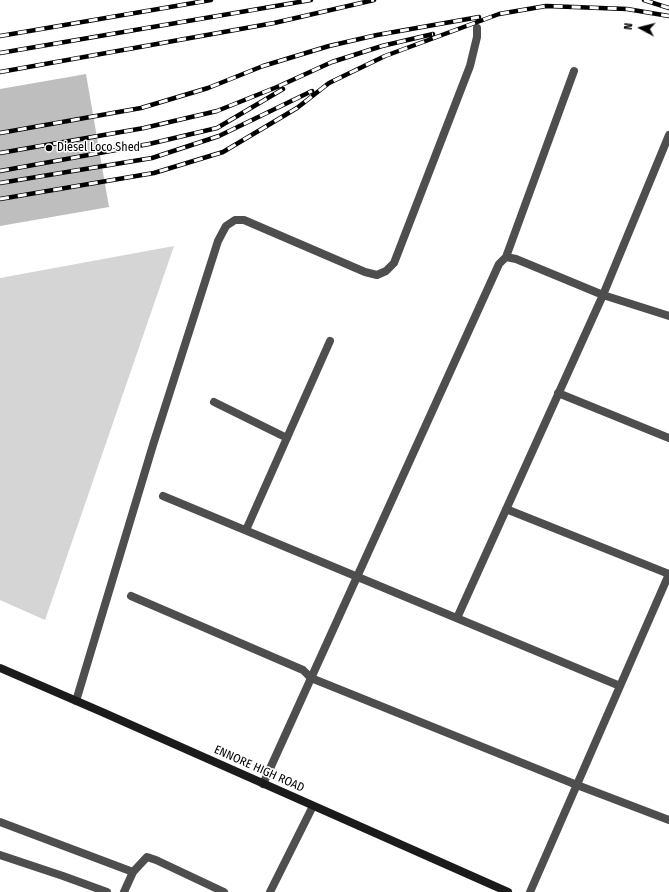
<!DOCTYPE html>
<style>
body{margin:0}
#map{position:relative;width:669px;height:892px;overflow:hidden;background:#fff;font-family:"Fira Sans Condensed",sans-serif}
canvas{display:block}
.north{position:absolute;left:621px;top:8px;width:40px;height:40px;-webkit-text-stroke:3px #fff;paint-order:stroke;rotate:277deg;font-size:11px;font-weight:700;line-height:16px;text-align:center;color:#000}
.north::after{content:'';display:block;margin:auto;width:14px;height:18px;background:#000;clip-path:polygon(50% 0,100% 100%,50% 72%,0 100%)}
</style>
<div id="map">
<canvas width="669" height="892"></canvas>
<div class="north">N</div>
</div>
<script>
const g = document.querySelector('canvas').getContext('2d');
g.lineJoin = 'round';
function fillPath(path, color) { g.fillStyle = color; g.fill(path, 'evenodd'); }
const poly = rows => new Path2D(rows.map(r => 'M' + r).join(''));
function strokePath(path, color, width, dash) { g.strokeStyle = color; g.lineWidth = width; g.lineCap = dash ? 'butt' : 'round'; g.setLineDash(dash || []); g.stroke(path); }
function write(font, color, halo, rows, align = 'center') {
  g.font = font + ' "Fira Sans Condensed",sans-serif'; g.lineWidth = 3; g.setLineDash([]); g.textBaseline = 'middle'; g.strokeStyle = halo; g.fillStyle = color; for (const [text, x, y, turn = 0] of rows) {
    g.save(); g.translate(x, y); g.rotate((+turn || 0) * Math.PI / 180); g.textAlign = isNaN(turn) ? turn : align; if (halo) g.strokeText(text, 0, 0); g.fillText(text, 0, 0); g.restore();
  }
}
fillPath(poly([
 [174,246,45,620,0,600,0,278]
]), '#d5d5d5');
fillPath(poly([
 [86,74,109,207,0,226,0,89]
]), '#bebebe');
strokePath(poly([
 [76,701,153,445,218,241,226,226,235,220,244,220,365,272,377,275,386,271,394,263,470,66,477,37,477,28]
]), '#4e4e4e', 8);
strokePath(poly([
 [506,257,574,71],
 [558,393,669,438],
 [214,402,287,438],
 [163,496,620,686],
 [506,509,669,574,530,892],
 [246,530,330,341],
 [131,596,303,670,311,678,577,785,669,820],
 [457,618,603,295,669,135],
 [263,784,499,264,506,257,516,259,603,295,669,316],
 [0,822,133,872],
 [0,855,63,876,107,892],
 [124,892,133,872,147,857,156,860,224,892],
 [270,892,313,806]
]), '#4e4e4e', 8);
strokePath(poly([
 [0,668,102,712,508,892]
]), '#1b1b1b', 8);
const rail = poly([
 [644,0,669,8],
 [0,36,211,0],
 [0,53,311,0],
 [0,72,274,23,374,0],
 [0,133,141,108,208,88,263,66,329,46,377,35,479,17],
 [0,153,144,128,217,111,277,87,332,62,382,46,433,34],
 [0,171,149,144,217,128,283,89],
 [0,183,152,158,219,136,312,91],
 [0,199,154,173,223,152,297,108,329,83,385,56,499,14,546,6,627,9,669,16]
]);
strokePath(rail, '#000', 4.5);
strokePath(rail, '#fff', 3, [9]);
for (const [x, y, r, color] of [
 [49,148,4,"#000"]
]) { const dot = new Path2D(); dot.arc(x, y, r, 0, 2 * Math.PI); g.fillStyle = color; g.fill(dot); strokePath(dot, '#fff', 1.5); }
write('12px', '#000', '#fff', [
 ["Diesel Loco Shed",57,148]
], 'left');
write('12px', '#000', '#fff', [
 ["ENNORE HIGH ROAD",259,769,24]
]);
</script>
